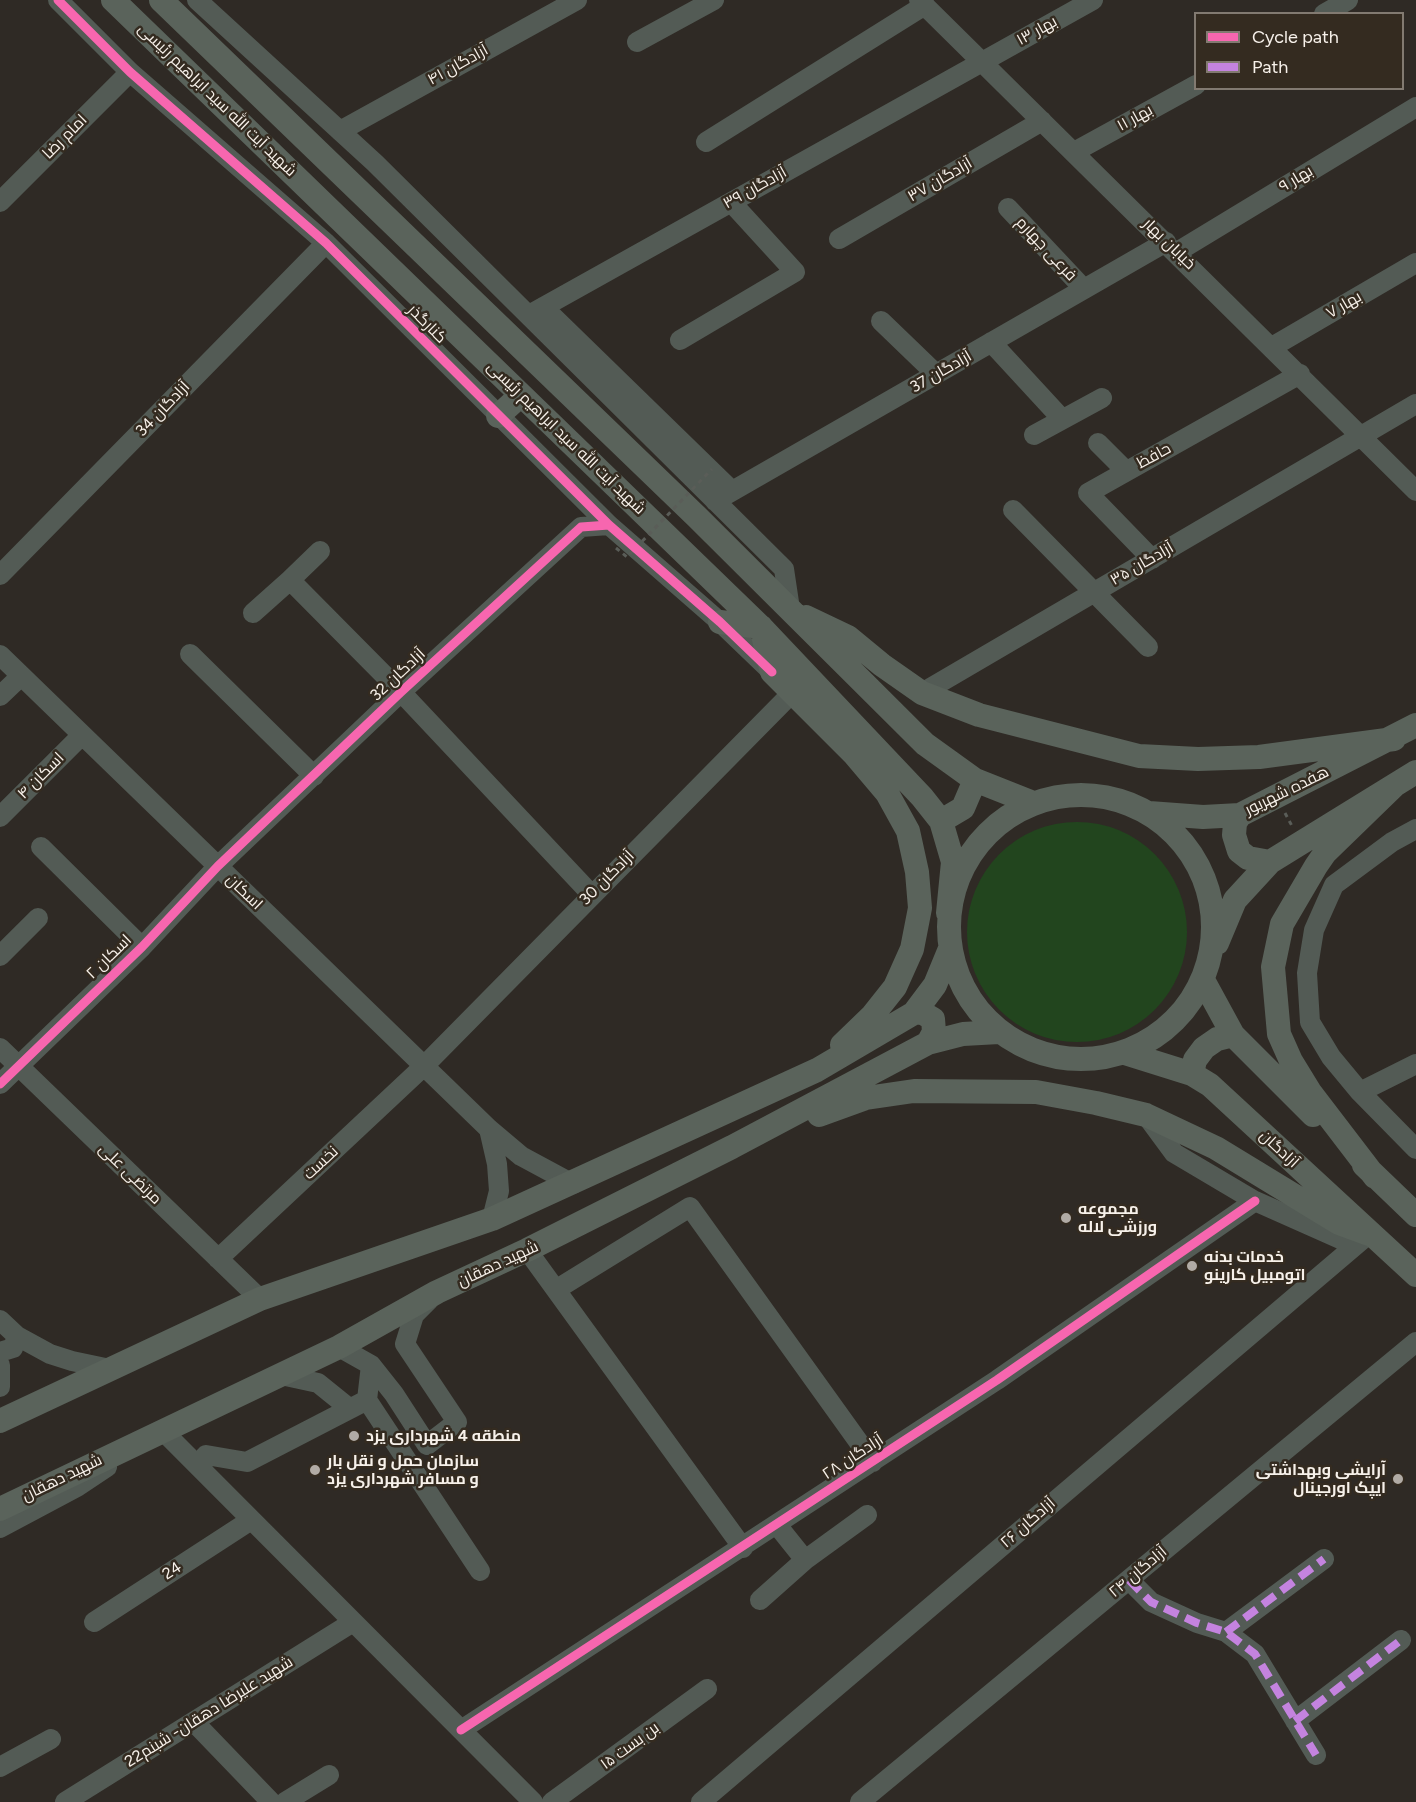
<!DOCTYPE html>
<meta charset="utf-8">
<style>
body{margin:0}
#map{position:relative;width:1416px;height:1802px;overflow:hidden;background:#2f2a25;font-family:Figtree,sans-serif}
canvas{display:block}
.legend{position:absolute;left:1194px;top:12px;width:210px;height:78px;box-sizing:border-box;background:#342b20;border:2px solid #827a71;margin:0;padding:8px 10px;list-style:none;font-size:18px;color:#f7f1ea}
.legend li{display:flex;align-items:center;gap:12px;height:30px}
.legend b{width:30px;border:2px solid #827a71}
</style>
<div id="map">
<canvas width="1416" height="1802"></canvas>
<ul class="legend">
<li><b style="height:8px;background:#f766af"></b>Cycle path</li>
<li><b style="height:8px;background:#c483df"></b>Path</li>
</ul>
</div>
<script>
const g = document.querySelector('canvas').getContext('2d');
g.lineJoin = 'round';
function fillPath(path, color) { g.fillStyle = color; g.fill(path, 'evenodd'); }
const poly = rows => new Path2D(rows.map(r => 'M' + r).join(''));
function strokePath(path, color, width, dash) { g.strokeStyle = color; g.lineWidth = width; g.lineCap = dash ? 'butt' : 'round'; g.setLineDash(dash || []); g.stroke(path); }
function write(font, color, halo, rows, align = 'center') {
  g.font = font + ' Figtree,Cairo,sans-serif'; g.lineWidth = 5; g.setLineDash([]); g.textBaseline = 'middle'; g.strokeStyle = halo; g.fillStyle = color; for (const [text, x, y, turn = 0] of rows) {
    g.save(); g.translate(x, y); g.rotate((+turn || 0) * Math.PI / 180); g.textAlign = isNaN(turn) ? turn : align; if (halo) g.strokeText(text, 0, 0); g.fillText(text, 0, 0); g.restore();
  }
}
fillPath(poly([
 '967 932a110 110 0 1 1 220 0a110 110 0 1 1-220 0Z'
]), '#22451e');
strokePath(poly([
 [1285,813,1292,826]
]), '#5a5d58', 3, [4.5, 4.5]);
strokePath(poly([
 [58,0,130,72,326,243,609,525,720,622,772,672],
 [197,0,375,163,784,569,790,609],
 [919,0,1416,491],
 [1324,14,1348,0],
 [637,42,714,0],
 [340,131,577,0],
 [706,142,925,5],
 [1074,152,1196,85],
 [0,202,130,72],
 [1008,208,1084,289],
 [839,239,1042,121],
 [1177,252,1416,107],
 [543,307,732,491],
 [529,315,1093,0],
 [881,321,936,374],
 [680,340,795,272,731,202],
 [991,342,1062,419],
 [1272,347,1416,263],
 [1034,435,1102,398],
 [1098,443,1126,471],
 [715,501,1166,242],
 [1013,510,1148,647],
 [320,551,290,580,401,692,591,894],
 [1152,559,1088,493,1300,374],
 [0,575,326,243],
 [253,613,290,580],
 [190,654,314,776],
 [0,655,489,1129,521,1156,573,1184],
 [922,693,1416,404],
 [0,696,21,676],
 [0,817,82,735],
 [1416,829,1392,842,1334,885,1314,930,1307,973,1310,1022,1331,1057,1360,1092,1416,1149],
 [41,847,142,947],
 [0,956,38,918],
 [0,1048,260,1299],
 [0,1084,142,947,218,866,401,692,581,527,609,525],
 [1360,1092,1416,1064],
 [1146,1115,1174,1153,1255,1201,1354,1245],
 [489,1129,497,1164,499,1191,492,1219],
 [527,1250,743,1548],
 [218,1259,424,1066,793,692],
 [557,1289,690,1207,873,1462],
 [0,1320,17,1336,50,1354,72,1361,110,1369],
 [339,1347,371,1365,394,1394,427,1445,457,1422,405,1344,414,1315,429,1300],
 [0,1352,13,1348,17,1336],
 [0,1365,0,1387],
 [281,1375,318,1383,349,1408],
 [367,1400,480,1571],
 [151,1437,162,1430,533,1802],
 [206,1455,247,1462,367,1400,371,1365],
 [777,1525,805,1560,867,1515],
 [0,1528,77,1487,107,1467],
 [1129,1580,1151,1602,1197,1623,1226,1632,1255,1654,1316,1755],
 [760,1600,805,1560],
 [94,1622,251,1520],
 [1226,1632,1324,1559],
 [1295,1721,1401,1640],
 [194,1722,271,1802],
 [461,1730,997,1380,1255,1201],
 [0,1767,51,1739],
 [65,1802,353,1622],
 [285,1802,329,1775],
 [552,1802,707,1689],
 [701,1802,1369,1234],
 [860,1802,1416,1342]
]), '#535b55', 20);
strokePath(poly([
 [113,0,761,627,922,797,941,821,953,862,948,913],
 [161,0,697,517,925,744,975,780,1033,803],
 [498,416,521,395],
 [806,617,848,637,882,665,922,693,979,715,1139,756,1198,759,1259,757,1394,739],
 [720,622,761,627,772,672,854,754,887,793,908,831,917,872,920,908,912,949,895,987,872,1016,842,1045],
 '949 927a132 132 0 1 1 264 0a132 132 0 1 1-264 0Z',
 [1149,813,1203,817,1240,815,1416,725],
 [1240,815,1235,823,1234,835,1239,851,1248,858,1270,862],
 [941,821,963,808,975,780],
 [1217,943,1235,900,1270,862,1416,772],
 [1203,980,1233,1035,1313,1115],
 [914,1013,921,1012,933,1019,934,1032,928,1043],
 [1125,1053,1192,1074,1210,1085,1416,1275],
 [1192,1074,1195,1060,1204,1048,1217,1039,1233,1035],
 [819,1115,866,1098,914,1091,1036,1092,1096,1103,1146,1115,1216,1148,1339,1223,1369,1234],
 [1364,1165,1416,1215],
 [1375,1177,1310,1092,1291,1061,1279,1034,1273,967,1282,924,1316,866,1325,853,1393,787],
 [0,1421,260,1299,492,1219,817,1070,914,1013,935,985,949,951],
 [0,1509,339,1347,437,1292,527,1250,732,1147,928,1043,963,1034,999,1032]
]), '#5a635b', 24);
strokePath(poly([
 [616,548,627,557,712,469]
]), '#5a5d58', 3, [4.5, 4.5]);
strokePath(poly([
 [1129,1580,1151,1602,1197,1623,1226,1632,1255,1654,1316,1755],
 [1226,1632,1324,1559],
 [1295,1721,1401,1640]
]), '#c483df', 8, [15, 8]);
strokePath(poly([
 [58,0,130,72,326,243,609,525,720,622,772,672],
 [0,1084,142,947,218,866,401,692,581,527,609,525],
 [461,1730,997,1380,1255,1201]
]), '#f766af', 9);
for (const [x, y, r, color] of [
 [1066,1218,6,"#b1aba5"],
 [1192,1266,6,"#b1aba5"],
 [354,1436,6,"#b1aba5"],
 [315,1470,6,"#b1aba5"],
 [1398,1479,6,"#b1aba5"]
]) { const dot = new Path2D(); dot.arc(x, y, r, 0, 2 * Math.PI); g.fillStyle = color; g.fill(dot); strokePath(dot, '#342b20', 2); }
write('16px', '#f7f1ea', '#342b20', [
 ["بهار ۱۳",1037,31,-29],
 ["آزادگان ۴۱",458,65,-29],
 ["شهید آیت الله سید ابراهیم رئیسی",217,100,44],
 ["بهار ۱۱",1135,118,-29],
 ["امام رضا",65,137,-45],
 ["بهار ۹",1296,179,-31],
 ["آزادگان ۳۷",940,180,-30],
 ["آزادگان ۳۹",755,188,-29],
 ["خیابان بهار",1169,244,44],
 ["فرعی چهارم",1046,249,47],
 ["بهار ۷",1344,305,-30],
 ["کنارگذر",427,324,45],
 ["آزادگان 37",941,372,-30],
 ["آزادگان 34",163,409,-46],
 ["شهید آیت الله سید ابراهیم رئیسی",566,438,44],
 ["حافظ",1154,456,-29],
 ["آزادگان ۳۵",1142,564,-30],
 ["آزادگان 32",398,675,-43],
 ["اسکان ۴",41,776,-45],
 ["هفده شهریور",1287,791,-26],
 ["آزادگان 30",607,878,-45],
 ["اسکان",244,892,44],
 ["اسکان ۲",109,957,-44],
 ["آزادگان",1279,1149,43],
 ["نخست",321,1163,-43],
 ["مرتضی علی",130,1174,44],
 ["شهید دهقان",498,1264,-25],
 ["۲۸ آزادگان",853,1457,-33],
 ["شهید دهقان",62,1478,-26],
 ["۲۶ آزادگان",1028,1523,-41],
 ["24",172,1571,-33],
 ["۲۴ آزادگان",1138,1572,-40],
 ["شهید علیرضا دهقان- شبنم22",209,1712,-32],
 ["بن بست ۱۵",630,1746,-36]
]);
write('bold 16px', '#f7f1ea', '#342b20', [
 ["مجموعه",1078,1209],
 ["ورزشی لاله",1078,1227],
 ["خدمات بدنه",1204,1257],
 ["اتومبیل کارینو",1204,1275],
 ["منطقه 4 شهرداری یزد",366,1436],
 ["سازمان حمل و نقل بار",327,1461],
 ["و مسافر شهرداری یزد",327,1479],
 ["آرایشی وبهداشتی",1386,1470,"right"],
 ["ایپک اورجینال",1386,1488,"right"]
], 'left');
</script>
